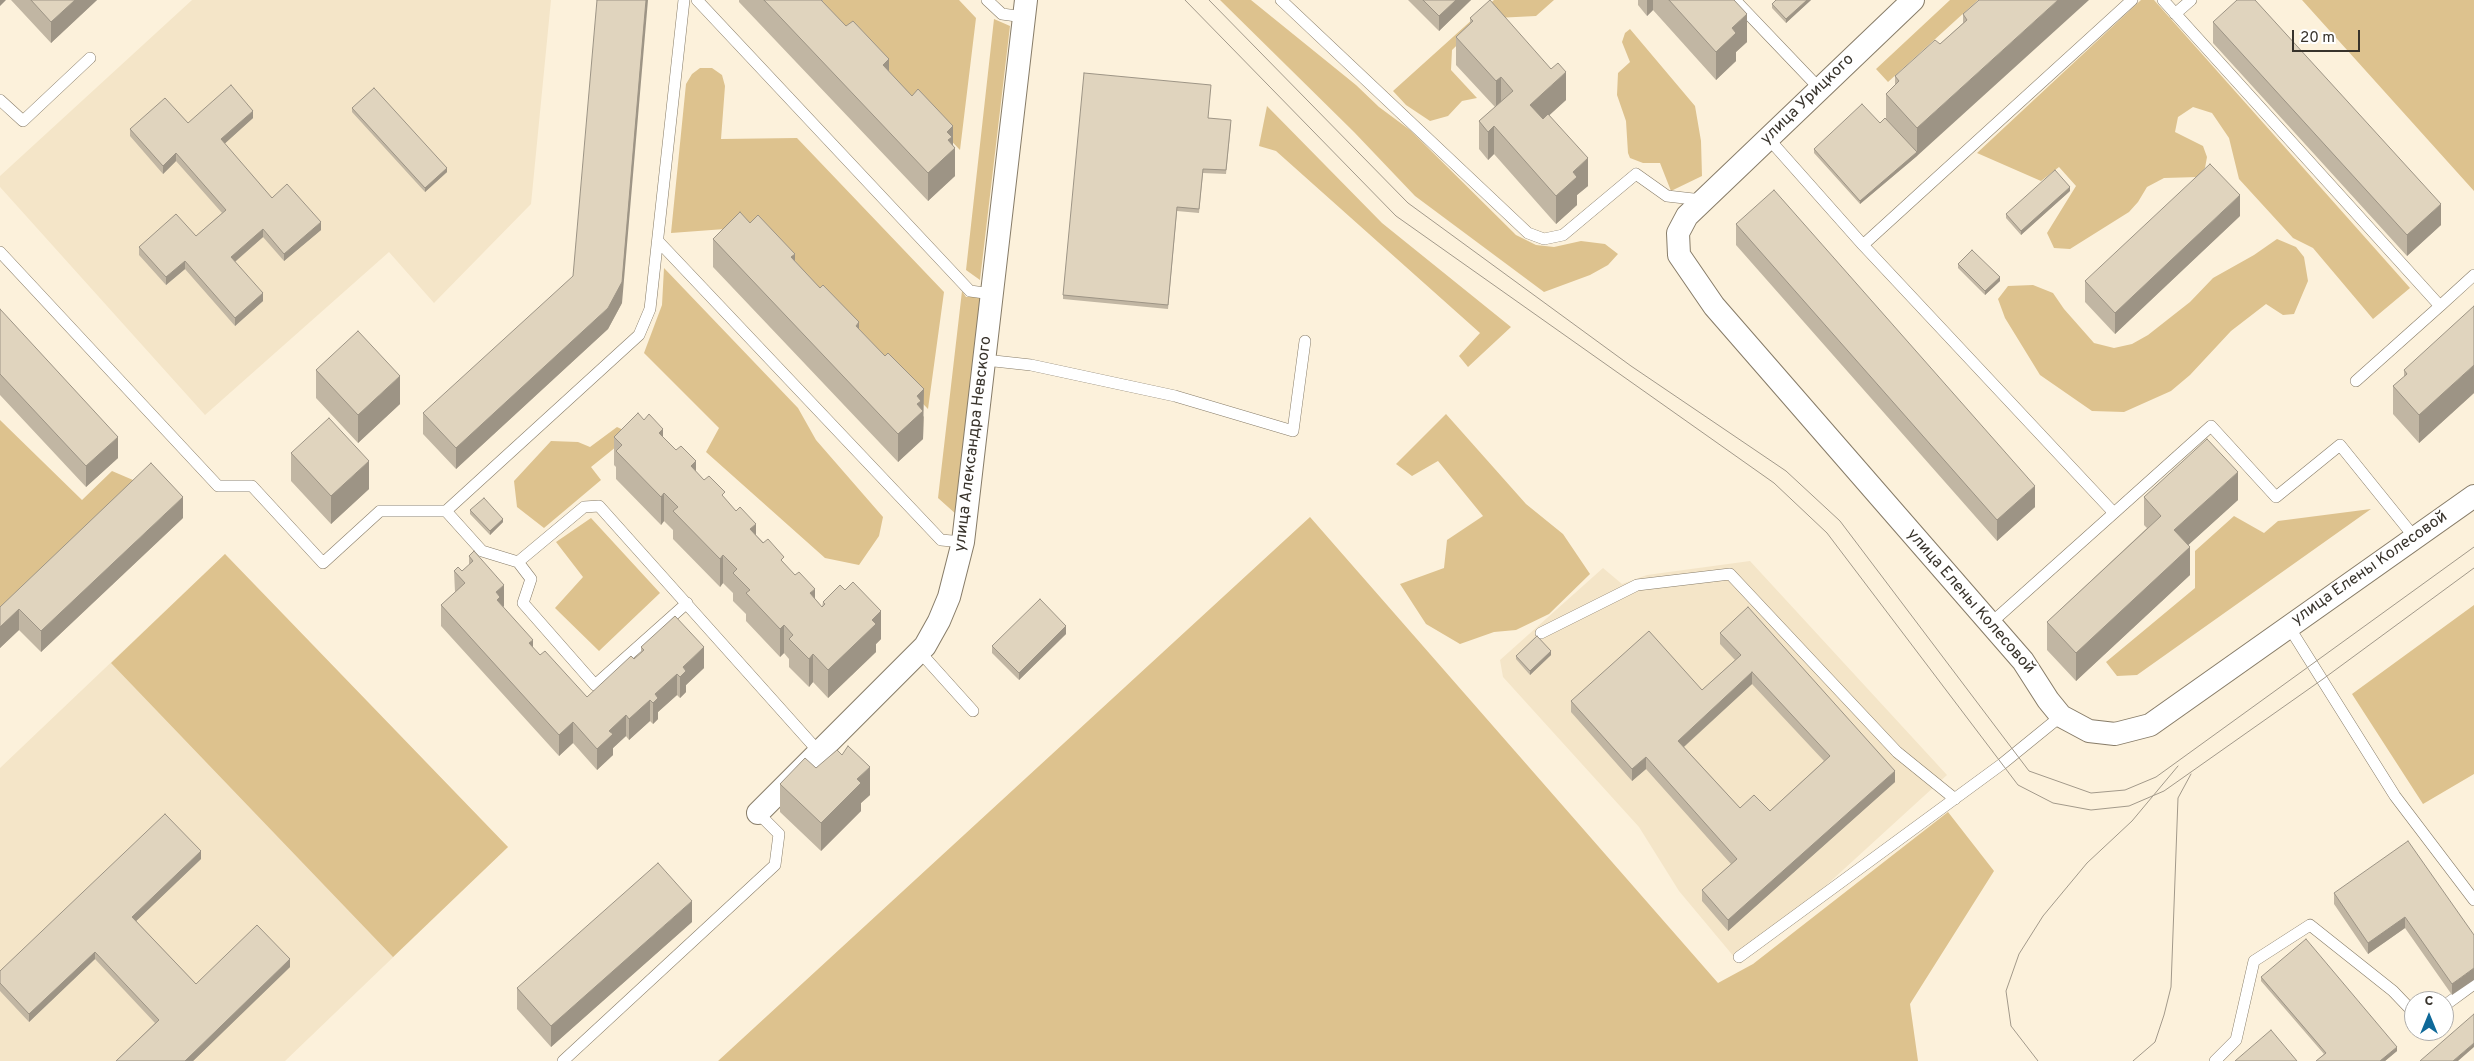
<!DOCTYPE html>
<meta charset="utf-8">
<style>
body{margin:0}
#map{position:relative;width:2474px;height:1061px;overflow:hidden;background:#fcf1db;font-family:Overpass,sans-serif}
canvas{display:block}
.north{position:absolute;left:2404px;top:991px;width:50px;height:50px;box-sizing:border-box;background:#fff;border:1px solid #afadaa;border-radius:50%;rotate:0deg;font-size:14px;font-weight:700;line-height:20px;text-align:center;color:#38332b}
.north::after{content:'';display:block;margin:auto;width:18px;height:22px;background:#0f6999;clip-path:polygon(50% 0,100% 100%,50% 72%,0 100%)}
.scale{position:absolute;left:2292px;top:30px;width:68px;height:22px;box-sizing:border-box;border:2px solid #38332b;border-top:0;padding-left:6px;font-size:15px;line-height:18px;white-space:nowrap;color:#38332b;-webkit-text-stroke:4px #fff;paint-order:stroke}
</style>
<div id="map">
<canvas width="2474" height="1061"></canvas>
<div class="north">С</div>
<div class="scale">20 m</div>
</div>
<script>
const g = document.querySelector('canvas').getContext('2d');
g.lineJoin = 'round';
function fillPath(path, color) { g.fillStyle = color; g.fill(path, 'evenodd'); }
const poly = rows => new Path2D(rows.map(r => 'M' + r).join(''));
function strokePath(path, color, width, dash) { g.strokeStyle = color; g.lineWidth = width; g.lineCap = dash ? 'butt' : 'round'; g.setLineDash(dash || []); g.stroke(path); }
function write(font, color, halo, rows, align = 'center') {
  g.font = font + ' Overpass,sans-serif'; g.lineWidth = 4; g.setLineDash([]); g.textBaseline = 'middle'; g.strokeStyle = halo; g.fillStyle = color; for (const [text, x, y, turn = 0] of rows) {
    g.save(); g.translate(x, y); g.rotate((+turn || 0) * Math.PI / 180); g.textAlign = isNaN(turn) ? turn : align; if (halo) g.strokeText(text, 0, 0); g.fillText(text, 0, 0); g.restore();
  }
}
fillPath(poly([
 [192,0,551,0,531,204,434,303,389,252,205,415,0,187,0,176],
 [225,554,508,847,285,1061,0,1061,0,768],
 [1750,561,1947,775,1740,964,1679,891,1639,827,1503,677,1500,660,1603,568,1622,584,1647,575]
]), '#f4e5c8');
fillPath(poly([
 [817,0,959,0,976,18,960,150],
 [1220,0,1251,0,1356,85,1379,107,1410,130,1516,235,1536,245,1554,247,1581,241,1605,244,1618,254,1608,265,1590,275,1544,292,1415,196,1354,132],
 [1494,0,1554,0,1536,16,1496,18,1478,25,1452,50,1451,70,1477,98,1462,101,1448,116,1430,121,1406,105,1393,91],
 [1950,0,1978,0,1888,82,1876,69],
 [2141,0,2154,0,2410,288,2373,319,2313,248,2293,238,2239,179,2229,138,2212,113,2193,107,2178,117,2175,132,2203,146,2207,157,2205,168,2198,177,2164,178,2147,187,2138,202,2129,212,2070,249,2054,248,2047,233,2076,186,2059,167,2041,181,1977,153],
 [2302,0,2474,0,2474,191],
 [994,19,1010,26,980,280,966,270],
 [1630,29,1695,106,1701,141,1702,176,1671,191,1660,163,1643,163,1630,158,1628,153,1626,121,1617,95,1618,73,1630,62,1622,42,1625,33],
 [700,68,712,68,722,75,725,86,721,139,797,138,944,292,928,409,752,227,671,233,686,84,692,74],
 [1267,106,1382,223,1511,327,1468,367,1459,356,1480,333,1276,151,1259,146],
 [2277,239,2296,247,2304,257,2308,281,2294,314,2283,315,2266,304,2231,331,2190,375,2171,391,2124,412,2092,411,2040,375,2005,318,1998,299,2008,286,2033,285,2053,293,2064,309,2094,343,2114,348,2132,344,2148,335,2190,302,2213,278,2254,255],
 [664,268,798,408,816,440,883,517,879,536,859,565,825,558,706,452,719,428,644,353,662,305],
 [962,291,966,297,982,297,957,515,938,498],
 [1446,414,1526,504,1563,534,1590,574,1549,614,1516,630,1494,632,1460,644,1426,624,1400,584,1444,568,1447,540,1483,516,1438,461,1412,476,1396,464],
 [0,420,82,500,112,471,140,483,0,612],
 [617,427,632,434,591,467,601,480,544,528,517,507,514,481,551,441,578,442,590,447],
 [2371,509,2137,675,2117,676,2106,662,2195,588,2195,551,2234,516,2264,533,2278,521],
 [1310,517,1718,983,1753,964,1948,812,1994,871,1910,1004,1918,1061,718,1061],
 [591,518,660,593,599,651,555,608,583,577,556,542],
 [225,554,508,847,393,957,111,663],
 [2474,605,2474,774,2423,804,2352,694]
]), '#ddc28e');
const service = poly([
 [697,0,970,291,992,294],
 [987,0,1002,14,1024,17],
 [1281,0,1528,233,1544,239,1563,235,1636,174,1667,196,1702,200],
 [1735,0,1819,88],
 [2163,0,2440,306,2356,381],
 [2175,14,2191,0],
 [0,100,23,121,90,58],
 [1768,138,1863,245,2132,0],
 [658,241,941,540,963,542],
 [1863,245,2114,513,1991,623],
 [0,252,218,486,252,486,323,563,380,511,446,511,482,551,518,562,584,507,599,506,819,752],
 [2440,306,2474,275],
 [985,360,1031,365,1175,396,1293,431,1305,341],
 [446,511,639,335,650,309,684,0],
 [2114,513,2211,426,2276,497,2340,445,2415,538],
 [518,562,531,579,523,603,595,685,687,603],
 [2289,627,2395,796,2474,900],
 [1541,633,1637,585,1730,574,1897,752,1955,799],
 [919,651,973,711],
 [1739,957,2002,764,2061,716],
 [2444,1006,2474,984],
 [563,1061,775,865,779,834,758,813],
 [2215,1061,2236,1040,2254,961,2310,925,2393,991,2414,1013]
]);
const minor = poly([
 [1913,0,1687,216,1678,233,1679,255,1714,306,2023,661,2048,700,2061,716,2089,731,2115,734,2150,725,2474,496],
 [758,813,925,646,939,621,949,597,963,542,1026,0]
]);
strokePath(service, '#877c68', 12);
strokePath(minor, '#877c68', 24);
strokePath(service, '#fff', 11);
strokePath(minor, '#fff', 22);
strokePath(poly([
 [1185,0,1396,216,1774,483,1827,533,2018,785,2053,803,2091,810,2129,806,2164,791,2323,679,2474,568],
 [1209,0,1408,203,1631,366,1786,471,1840,521,2029,771,2091,793,2125,790,2156,777,2474,547],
 [2038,1061,2011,1026,2006,991,2019,954,2043,916,2087,863,2132,821,2178,766],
 [2133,1061,2155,1042,2164,1015,2171,987,2178,798,2191,774]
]), '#a2998a', 1);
fillPath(poly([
 [11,0,97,0,51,43],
 [739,0,823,0,823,3,912,96,953,146,955,176,928,201,739,2],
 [1408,0,1471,0,1439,31],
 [1638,0,1734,0,1747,42,1736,52,1736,61,1716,80,1653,10,1647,16,1638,5],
 [1811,0,1786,23,1772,8,1772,4],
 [1979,0,1917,156,1860,204,1814,153,1814,149,1880,123,1886,118,1886,94,1895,85,1895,76,1940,44,1963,23,1963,14],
 [1470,18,1566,100,1549,115,1588,186,1577,195,1577,205,1556,224,1494,154,1488,160,1479,149,1479,121,1495,107,1456,65,1456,37,1470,24],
 [2213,22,2441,225,2407,256,2213,43],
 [352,108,447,172,425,192,352,112],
 [253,118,224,144,272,198,321,230,284,261,263,237,235,262,263,301,235,326,185,269,166,285,139,255,139,247,196,236,222,213,176,161,163,174,130,136,130,129],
 [1208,118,1231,124,1226,174,1203,173,1199,213,1177,211,1168,309,1063,299,1063,295],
 [2070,191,2021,235,2006,218,2006,214],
 [2240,216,2115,334,2085,302,2085,281],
 [750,223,795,261,859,330,924,417,923,439,898,462,713,267,713,239],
 [1736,224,2035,507,1997,541,1736,245],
 [1958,264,2000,281,1985,295,1958,268],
 [622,303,608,329,456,469,423,434,423,413],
 [0,309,118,458,86,487,0,395],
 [316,370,400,404,358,443,316,398],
 [2404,370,2474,393,2419,443,2393,414,2393,386,2404,377],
 [644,420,663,437,704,480,725,499,756,535,784,563,822,607,823,602,881,639,876,644,876,652,828,698,813,682,809,687,789,667,789,659,784,653,780,657,746,621,746,614,733,601,733,593,723,583,720,587,673,539,673,530,664,521,661,525,616,479,616,467,614,465,614,437],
 [291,453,369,489,331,524,291,481],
 [2144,497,2238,500,2188,545,2190,575,2076,681,2047,650,2047,622,2147,528,2144,525],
 [470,510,503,522,490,535,470,514],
 [183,518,41,652,19,630,0,648,0,607],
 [474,551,504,606,503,607,533,648,540,655,587,697,641,653,641,647,704,668,686,685,686,692,680,698,677,695,658,712,658,719,653,724,650,721,629,740,626,736,613,748,613,755,597,770,573,743,559,756,441,626,441,605,455,592,454,571,462,571,469,565,469,556],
 [1720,633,1895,782,1728,931,1702,901,1702,890,1731,864,1646,769,1632,781,1571,712,1571,701,1702,690,1735,660,1720,644],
 [1752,684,1824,761,1770,811,1740,808,1684,747],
 [1066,634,1019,680,992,653,992,646],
 [1551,655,1530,675,1516,659,1516,656],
 [842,755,870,795,861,803,861,811,821,851,780,812,780,784,816,768],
 [201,859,136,921,196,984,290,967,193,1061,116,1061,155,1023,95,959,29,1022,0,991,0,971],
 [2334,893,2474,935,2452,995,2405,928,2368,954,2334,904],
 [692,922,551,1047,517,1009,517,988],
 [2261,977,2397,1051,2385,1061,2316,1061,2324,1054,2261,981]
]), '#c1b6a3');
fillPath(poly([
 [0,0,6,0,0,6],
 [75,0,97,0,51,43,51,22],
 [646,0,648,0,622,303,608,329,456,469,456,448,608,308],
 [1456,0,1471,0,1439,31,1439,16],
 [1647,0,1653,0,1653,10,1647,16],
 [1807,0,1811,0,1786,23,1786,19],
 [2058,0,2089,0,1917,156,1917,128],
 [1747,14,1747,42,1736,52,1736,61,1716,80,1716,52,1732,28],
 [889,59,889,87,883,65],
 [1566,72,1566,100,1530,133,1530,105],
 [1501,77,1501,105,1496,109,1496,81],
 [253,111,253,118,221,147,221,139],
 [953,126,953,150,955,148,955,176,928,201,928,173,947,132],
 [1494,126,1494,154,1488,160,1488,132],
 [1917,152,1917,156,1860,204,1860,201],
 [176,153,176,161,163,174,163,166],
 [1588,158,1588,186,1577,195,1577,205,1556,224,1556,196,1573,172],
 [447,168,447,172,425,192,425,188],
 [2070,187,2070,191,2021,235,2021,231],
 [2240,195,2240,216,2115,334,2115,313],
 [2441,204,2441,225,2407,256,2407,235],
 [321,222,321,230,284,261,284,254],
 [263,229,263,237,231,265,231,257],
 [795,254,795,282,791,257],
 [185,261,185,269,166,285,166,277],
 [2000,277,2000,281,1985,295,1985,291],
 [263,293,263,301,235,326,235,318],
 [859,322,859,350,856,326],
 [2474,365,2474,393,2419,443,2419,415],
 [400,376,400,404,358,443,358,415],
 [924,389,923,439,898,462,898,434,917,396],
 [663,429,663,457,659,433],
 [118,437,118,458,86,487,86,466],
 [369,461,369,489,331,524,331,496],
 [696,461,696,489,691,466],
 [2238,472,2238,500,2174,558,2174,530],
 [2035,486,2035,507,1997,541,1997,520],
 [664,493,664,521,661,525,661,497],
 [183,497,183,518,41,652,41,631],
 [503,519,503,522,490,535,490,531],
 [756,524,756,552,750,529],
 [2190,547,2190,575,2076,681,2076,653],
 [723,555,723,583,720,587,720,559],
 [504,585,504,606,500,610,500,618,496,592],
 [815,589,815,617,810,593],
 [19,609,19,630,0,648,0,627],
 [881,611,881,639,876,644,876,652,828,698,828,670,872,620],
 [784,625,784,653,780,657,780,629],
 [1066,626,1066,634,1019,680,1019,673],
 [533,640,533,661,529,643],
 [704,647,704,668,686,685,686,692,680,698,680,677,683,667],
 [1551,651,1551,655,1530,675,1530,671],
 [813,654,813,682,809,687,809,659],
 [1752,672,1752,684,1678,752,1678,741],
 [677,674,677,695,658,712,658,719,653,724,653,703,655,694],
 [650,700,650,721,629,740,629,719],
 [626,715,626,736,613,748,613,755,597,770,597,749,609,731],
 [573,722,573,743,559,756,559,735],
 [1646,757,1646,769,1632,781,1632,769],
 [870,767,870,795,861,803,861,811,821,851,821,823,857,779],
 [1895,771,1895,782,1728,931,1728,920],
 [201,851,201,859,132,925,132,917],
 [692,901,692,922,551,1047,551,1026],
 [2405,917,2405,928,2368,954,2368,943],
 [95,952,95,959,29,1022,29,1014],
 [290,959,290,967,193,1061,185,1061],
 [2474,968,2474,980,2452,995,2452,984],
 [2474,1043,2474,1047,2458,1061,2453,1061],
 [2397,1047,2397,1051,2385,1061,2380,1061]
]), '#9d9485');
const building = poly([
 [31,0,75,0,51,22,31,0],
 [597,0,646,0,622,282,608,308,456,448,423,413,573,276,597,0],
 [764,0,821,0,846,26,853,21,889,59,883,65,912,96,918,89,953,126,947,132,952,137,948,140,955,148,928,173,764,0],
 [1423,0,1456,0,1439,16,1423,0],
 [1490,0,1551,69,1558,63,1566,72,1530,105,1543,119,1548,114,1588,158,1573,172,1577,177,1556,196,1494,126,1488,132,1479,121,1513,91,1501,77,1496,81,1456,37,1473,21,1470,18,1490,0],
 [1669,0,1734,0,1747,14,1732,28,1736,33,1716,52,1669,0],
 [1776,0,1807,0,1786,19,1772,4,1776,0],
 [1979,0,2058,0,1917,128,1886,94,1899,81,1895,76,1935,40,1940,44,1967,20,1963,14,1979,0],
 [2237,0,2255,0,2441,204,2407,235,2213,22,2237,0],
 [1084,73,1211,85,1208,118,1231,120,1226,170,1203,169,1199,209,1177,207,1168,305,1063,295,1084,73],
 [231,85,253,111,221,139,272,198,287,184,321,222,284,254,263,229,231,257,263,293,235,318,185,261,166,277,139,247,176,214,196,236,226,210,176,153,163,166,130,129,165,98,188,123,231,85],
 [374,88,447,168,425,188,352,108,374,88],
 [1862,104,1880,123,1885,118,1917,152,1860,201,1814,149,1862,104],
 [2210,164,2240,195,2115,313,2085,281,2210,164],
 [2055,170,2070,187,2021,231,2006,214,2055,170],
 [1774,190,2035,486,1997,520,1736,224,1774,190],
 [740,212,750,223,758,215,795,254,791,257,820,288,823,285,859,322,856,326,885,356,888,353,924,389,917,396,921,401,917,404,923,411,898,434,713,239,740,212],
 [1972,250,2000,277,1985,291,1958,264,1972,250],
 [2474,306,2474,365,2419,415,2393,386,2407,374,2404,370,2474,306],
 [0,309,118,437,86,466,0,374,0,309],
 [358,331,400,376,358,415,316,370,358,331],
 [638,413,644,420,649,414,663,429,659,433,676,450,681,446,696,461,691,466,704,480,709,476,725,492,722,495,736,511,740,507,756,524,750,529,763,543,768,539,784,557,781,560,795,575,799,572,815,589,810,593,822,607,825,604,823,602,840,585,845,590,853,582,881,611,872,620,876,624,828,670,813,654,809,659,789,639,793,635,784,625,780,629,746,593,750,590,733,573,737,569,723,555,720,559,673,511,678,507,664,493,661,497,616,451,622,445,614,437,638,413],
 [329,418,369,461,331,496,291,453,329,418],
 [2207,439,2238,472,2174,530,2190,547,2076,653,2047,622,2161,516,2144,497,2207,439],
 [151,463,183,497,41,631,19,609,0,627,0,607,151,463],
 [484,498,503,519,490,531,470,510,484,498],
 [474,551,504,585,496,592,500,597,497,600,533,640,529,643,540,655,545,651,587,697,631,656,634,659,644,650,641,647,675,616,704,647,683,667,686,671,680,677,677,674,655,694,658,698,653,703,650,700,629,719,626,715,609,731,613,734,597,749,573,722,559,735,441,605,465,583,454,571,458,567,462,571,473,561,469,556,474,551],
 [1040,599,1066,626,1019,673,992,646,1040,599],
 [1748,607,1895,771,1728,920,1702,890,1737,859,1646,757,1632,769,1571,701,1649,631,1702,690,1741,655,1720,633,1748,607],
 [1752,672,1830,756,1770,811,1754,795,1740,808,1678,741,1752,672],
 [1537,636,1551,651,1530,671,1516,656,1537,636],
 [848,746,870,767,857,779,861,783,821,823,780,784,805,758,816,768,837,750,842,755,848,746],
 [165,814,201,851,132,917,196,984,257,925,290,959,185,1061,116,1061,159,1020,95,952,29,1014,0,983,0,971,165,814],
 [2408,841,2474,935,2474,968,2452,984,2405,917,2368,943,2334,893,2408,841],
 [658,863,692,901,551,1026,517,988,658,863],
 [2306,939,2397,1047,2380,1061,2316,1061,2326,1053,2261,977,2306,939],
 [2474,1014,2474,1043,2453,1061,2420,1061,2474,1014],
 [2271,1030,2297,1061,2235,1061,2271,1030]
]);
fillPath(building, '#e0d4be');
strokePath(building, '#9d9485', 1);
write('16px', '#38332b', '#fff', [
 ["улица Урицкого",1808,100,-44],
 ["улица Александра Невского",974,444,-83],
 ["улица Елены Колесовой",2370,569,-35],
 ["улица Елены Колесовой",1970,602,49]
]);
</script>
